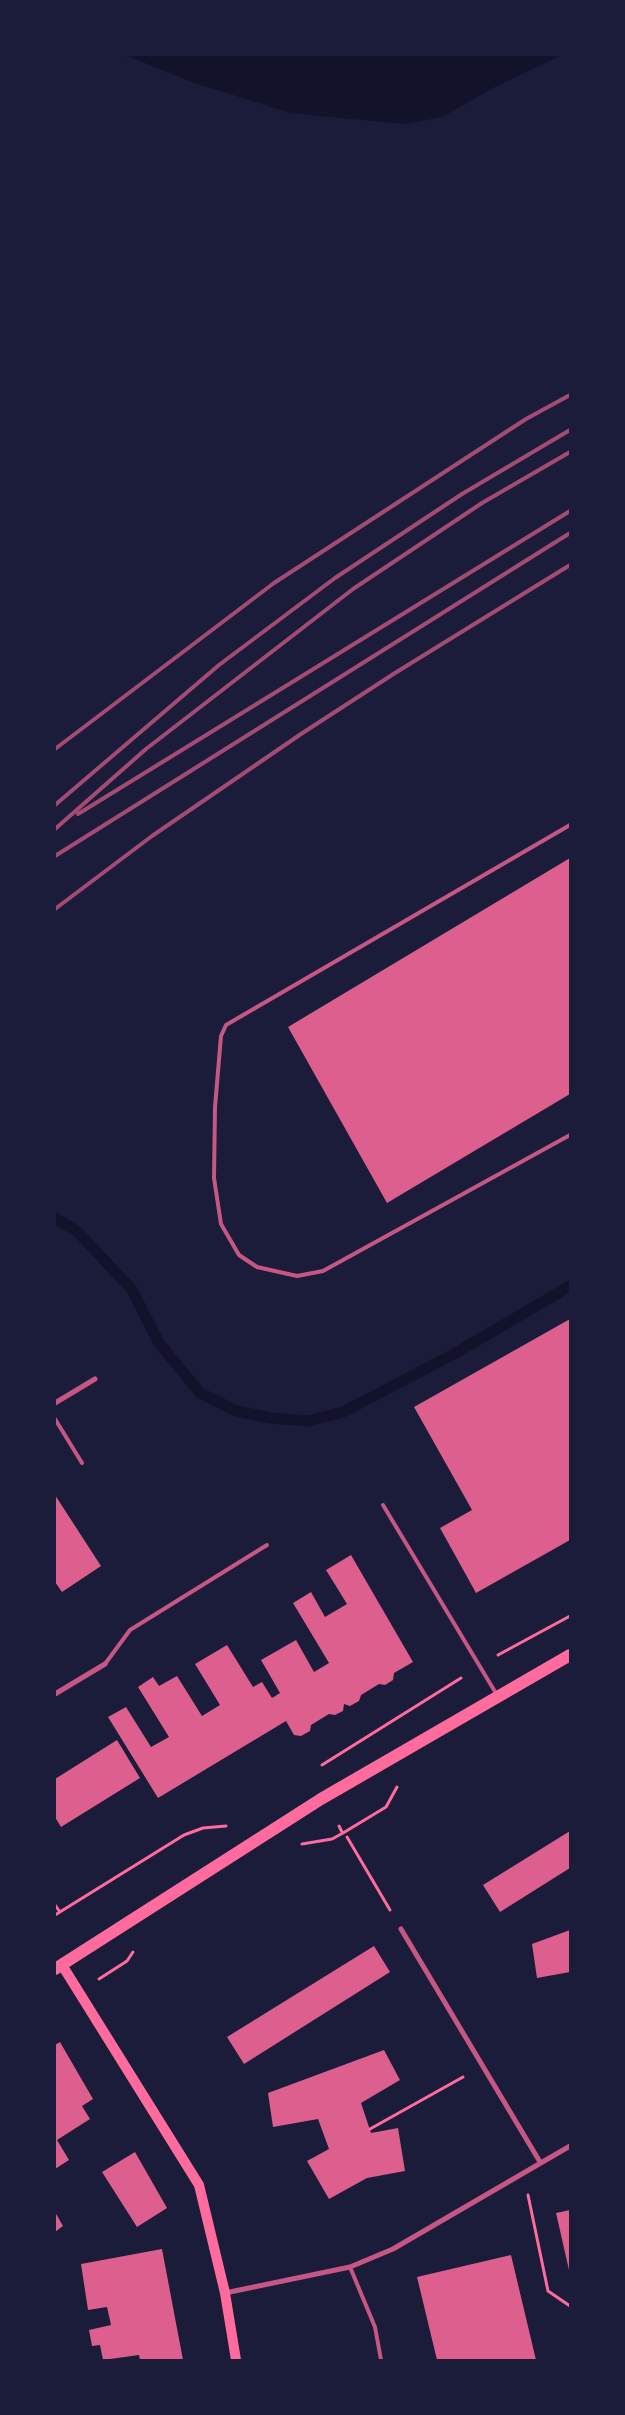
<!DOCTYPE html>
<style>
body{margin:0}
#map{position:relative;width:625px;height:2415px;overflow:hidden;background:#1b1b3a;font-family:"IBM Plex Sans",sans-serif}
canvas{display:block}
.frame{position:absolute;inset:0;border:56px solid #1b1b3a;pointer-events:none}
</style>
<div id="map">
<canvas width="625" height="2415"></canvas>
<div class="frame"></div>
</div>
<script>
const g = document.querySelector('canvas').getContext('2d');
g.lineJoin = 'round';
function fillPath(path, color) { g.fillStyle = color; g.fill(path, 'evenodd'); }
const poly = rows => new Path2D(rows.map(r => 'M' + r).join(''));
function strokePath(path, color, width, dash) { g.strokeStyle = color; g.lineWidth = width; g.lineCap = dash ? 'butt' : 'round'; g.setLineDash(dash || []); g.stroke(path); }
fillPath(poly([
 [125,55,562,55,493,88,442,117,405,124,290,113,192,82]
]), '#12122b');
strokePath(poly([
 [55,1218,78,1232,132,1290,159,1343,200,1393,236,1411,271,1418,308,1421,343,1412,454,1354,570,1286]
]), '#12122b', 11);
fillPath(poly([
 [570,858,570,1094,387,1203,288,1027],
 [570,1319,570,1540,476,1593,440,1528,472,1510,414,1407],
 [55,1495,101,1566,62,1592,55,1582],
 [351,1555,413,1662,394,1673,393,1680,385,1685,379,1684,361,1695,359,1701,350,1706,344,1704,343,1711,335,1715,329,1714,311,1725,310,1731,301,1736,294,1735,286,1721,158,1798,108,1717,126,1707,151,1747,169,1737,138,1687,153,1677,159,1686,177,1676,202,1716,220,1705,195,1664,227,1645,253,1687,262,1682,272,1698,280,1693,261,1660,296,1640,314,1672,329,1663,293,1603,311,1592,325,1617,347,1604,326,1570],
 [117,1740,140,1778,61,1827,55,1817,55,1779],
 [570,1831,570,1868,500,1912,483,1885],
 [570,1930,570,1972,537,1978,532,1944],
 [374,1946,390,1972,244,2064,227,2037],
 [60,2042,93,2099,82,2106,90,2119,57,2140,69,2160,55,2169,55,2045],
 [384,2050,400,2080,361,2103,371,2133,398,2128,405,2171,367,2178,329,2199,307,2161,329,2149,318,2119,273,2127,268,2093],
 [135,2152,167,2208,137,2227,102,2172],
 [570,2210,570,2270,569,2270,556,2213],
 [55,2212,63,2226,55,2232],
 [162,2249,183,2360,140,2360,139,2355,103,2360,100,2345,92,2346,89,2330,111,2325,107,2307,88,2310,81,2264],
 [511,2255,536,2360,437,2360,417,2277]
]), '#dd5f8e');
strokePath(poly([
 [498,1655,570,1616],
 [322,1765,461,1678],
 [339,1826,342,1832],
 [347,1837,390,1910],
 [302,1844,332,1839,343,1833,386,1807,397,1787],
 [55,1905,60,1912],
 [55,1915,184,1835,203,1828,226,1826],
 [99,1979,127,1961,133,1952],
 [370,2129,463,2077],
 [528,2195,548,2291,570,2306]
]), '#ff6b9d', 3);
strokePath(poly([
 [570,825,226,1025,221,1036,215,1107,214,1178,221,1224,239,1255,257,1267,297,1276,323,1271,570,1135],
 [55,1419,82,1463],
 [383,1505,497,1695],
 [105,1664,130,1630,267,1545],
 [350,2267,375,2327,381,2360]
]), '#c65784', 4);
strokePath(poly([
 [55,1403,95,1379],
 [55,1694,105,1664],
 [401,1929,540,2162],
 [225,2293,350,2267,393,2249,570,2146]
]), '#c65784', 5);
strokePath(poly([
 [62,1965,199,2185,225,2293,236,2360]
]), '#ff6b9d', 10);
strokePath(poly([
 [55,1969,321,1799,570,1655]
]), '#ff6b9d', 12);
strokePath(poly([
 [55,749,274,583,526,419,570,395],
 [55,805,219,665,335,578,462,494,570,430],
 [78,814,570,511],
 [55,829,146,749,353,589,482,503,570,452],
 [55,856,570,533],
 [55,909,152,836,301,734,395,673,570,565]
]), '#a44b75', 4);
</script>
